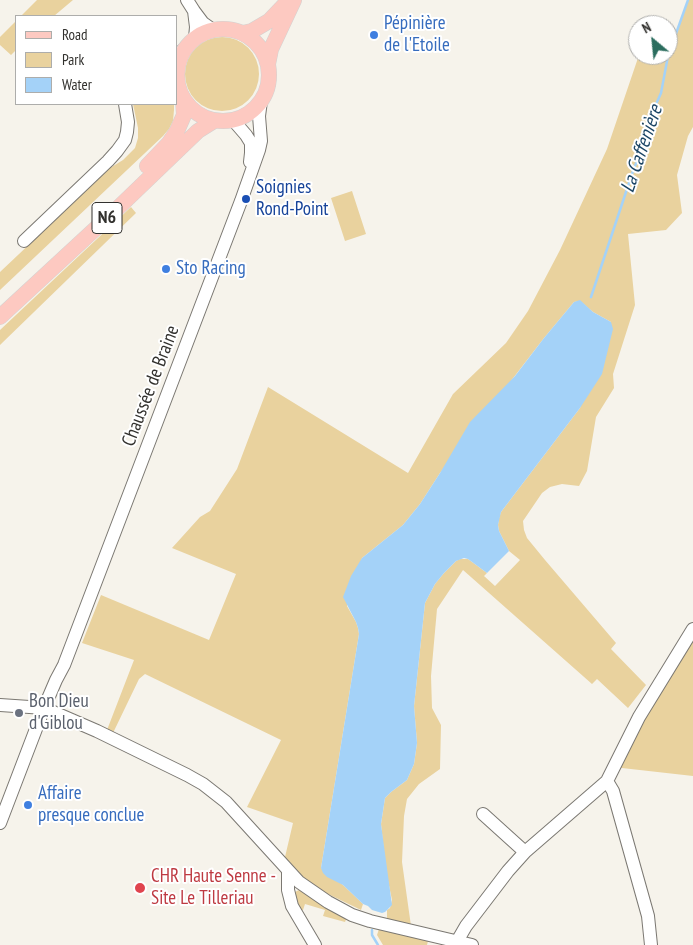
<!DOCTYPE html>
<meta charset="utf-8">
<style>
body{margin:0}
#map{position:relative;width:693px;height:945px;overflow:hidden;background:#f6f3eb;font-family:"PT Sans Narrow",sans-serif}
canvas{display:block}
.legend{position:absolute;left:15px;top:15px;width:162px;height:90px;box-sizing:border-box;background:#fff;border:1px solid #adadab;margin:0;padding:6px 9px;list-style:none;font-size:15px;color:#32312e}
.legend li{display:flex;align-items:center;gap:10px;height:25px}
.legend b{width:25px;border:1px solid #adadab}
.north{position:absolute;left:628px;top:15px;width:50px;height:50px;box-sizing:border-box;background:#fff;border:1px solid #adadab;border-radius:50%;rotate:332deg;font-size:14px;font-weight:700;line-height:20px;text-align:center;color:#32312e}
.north::after{content:'';display:block;margin:auto;width:18px;height:22px;background:#2b6d5e;clip-path:polygon(50% 0,100% 100%,50% 72%,0 100%)}
</style>
<div id="map">
<canvas width="693" height="945"></canvas>
<ul class="legend">
<li><b style="height:6px;background:#fdc9c1"></b>Road</li>
<li><b style="height:14px;background:#e9d29e"></b>Park</li>
<li><b style="height:14px;background:#a4d2f8"></b>Water</li>
</ul>
<div class="north">N</div>
</div>
<script>
const g = document.querySelector('canvas').getContext('2d');
g.lineJoin = 'round';
function fillPath(path, color) { g.fillStyle = color; g.fill(path, 'evenodd'); }
const poly = rows => new Path2D(rows.map(r => 'M' + r).join(''));
function strokePath(path, color, width, dash) { g.strokeStyle = color; g.lineWidth = width; g.lineCap = dash ? 'butt' : 'round'; g.setLineDash(dash || []); g.stroke(path); }
function write(font, color, halo, rows, align = 'center') {
  g.font = font + ' "PT Sans Narrow",sans-serif'; g.lineWidth = 4; g.setLineDash([]); g.textBaseline = 'middle'; g.strokeStyle = halo; g.fillStyle = color; for (const [text, x, y, turn = 0] of rows) {
    g.save(); g.translate(x, y); g.rotate((+turn || 0) * Math.PI / 180); g.textAlign = isNaN(turn) ? turn : align; if (halo) g.strokeText(text, 0, 0); g.fillText(text, 0, 0); g.restore();
  }
}
fillPath(poly([
 [37,0,73,0,54,16,21,16],
 [688,0,693,0,693,127,688,136,677,175,682,213,666,230,628,234,635,305,613,374,614,388,596,417,587,471,579,486,562,484,550,487,542,493,523,521,524,530,527,538,545,560,616,643,611,649,646,685,628,708,597,679,592,684,463,570,437,609,431,676,432,708,441,725,440,769,419,784,407,799,404,816,402,862,411,926,387,919,387,910,390,908,392,900,386,871,381,824,385,798,391,792,407,780,414,764,417,743,414,706,425,603,435,584,444,573,456,561,460,559,468,559,487,573,484,576,495,586,520,560,509,551,499,531,498,525,499,518,501,512,580,408,611,322,593,312,580,301,574,302,544,338,440,473,420,504,403,525,362,558,347,606,356,622,358,628,359,634,321,868,343,885,363,904,361,910,326,893,314,885,304,878,285,857,293,823,247,807,281,740,145,674,139,679,113,733,107,730,134,660,82,643,101,595,209,640,236,574,172,548,200,517,210,511,237,469,268,387,408,473,453,394,506,343,528,311,560,250,607,149,639,55,668,55],
 [16,21,16,50,11,55,0,45,0,37],
 '185 74a37 37 0 1 1 74 0a37 37 0 1 1-74 0Z',
 [133,104,174,104,174,110,173,121,169,129,163,136,0,290,0,272,110,168,123,160,135,148,138,138,138,128],
 [352,191,366,234,345,241,331,198],
 [131,207,136,213,0,345,0,330],
 [693,634,693,776,613,767],
 [299,890,347,917,345,922,323,916,325,910,305,904,303,910,298,909,293,895,295,892],
 [379,929,428,941,427,945,383,945,377,935]
]), '#e9d29e');
fillPath(poly([
 [580,300,593,312,611,322,613,329,602,374,580,408,501,512,498,525,499,531,509,551,487,573,468,559,464,558,456,561,444,573,435,584,425,603,414,706,417,743,414,764,407,780,391,792,385,798,381,824,392,905,385,912,382,913,372,910,368,906,363,904,343,885,327,877,323,873,321,868,359,634,358,628,356,622,343,597,351,576,362,558,403,525,420,504,440,473,470,422,515,376,544,338,574,302]
]), '#a4d2f8');
strokePath(poly([
 [591,297,634,168,648,137,649,120,661,93,668,56,688,0],
 [372,930,372,935,378,945]
]), '#a4d2f8', 2.5);
const minor = poly([
 [187,0,194,11,203,23,213,30],
 [194,11,196,27,195,38],
 [176,56,183,50],
 [176,85,177,86],
 [233,120,246,135,251,143,251,153,250,162],
 [24,241,108,161,117,151,125,140,127,132,128,122,125,104],
 [0,705,44,708,97,731,187,775,203,784,226,802,288,870,299,882,328,902,352,915,370,921,472,945],
 [607,781,613,791,648,916,651,945],
 [483,814,525,852],
 [0,823,44,708,56,680,64,665,241,201,259,150,261,141,259,116,261,101],
 [288,870,288,890,292,906,315,945],
 [455,945,466,926,508,871,525,852,607,781,639,717,693,629]
]);
const major = poly([
 '177 75a46 46 0 1 1 92 0a46 46 0 1 1-92 0Z',
 [243,33,252,31,269,21,289,0],
 [268,64,271,49,294,0],
 [147,166,169,143,177,131,184,115,183,99],
 [0,317,120,206,198,131,214,121]
]);
strokePath(minor, '#7b7872', 14);
strokePath(major, '#d2d2d1', 16);
strokePath(minor, '#fff', 12);
strokePath(major, '#fdc9c1', 15);
for (const [x, y, r, color] of [
 [374,35,5,"#3f7fe0"],
 [246,199,5,"#1a4fb4"],
 [166,269,5,"#3f7fe0"],
 [19,713,5,"#6b7280"],
 [28,805,5,"#3f7fe0"],
 [140,888,6,"#e0444e"]
]) { const dot = new Path2D(); dot.arc(x, y, r, 0, 2 * Math.PI); g.fillStyle = color; g.fill(dot); strokePath(dot, '#fff', 2); }
for (const [x, y, w] of [
 [107,218,30]
]) { const box = new Path2D(); box.roundRect(x - w / 2, y - 15.5, w, 31, 4); g.fillStyle = '#fff'; g.fill(box); strokePath(box, '#32312e', 1); }
write('bold 18px', '#32312e', null, [
 ["N6",107,218]
]);
write('19px', '#366cbe', '#fff', [
 ["Pépinière",384,24],
 ["de l'Etoile",384,46],
 ["Sto Racing",176,269],
 ["Affaire",38,794],
 ["presque conclue",38,816]
], 'left');
write('19px', '#164399', '#fff', [
 ["Soignies",256,188],
 ["Rond-Point",256,210]
], 'left');
write('19px', '#32312e', '#fff', [
 ["Chaussée de Braine",151,386,-69]
]);
write('19px', '#5b616d', '#fff', [
 ["Bon Dieu",29,702],
 ["d'Giblou",29,724]
], 'left');
write('19px', '#be3a42', '#fff', [
 ["CHR Haute Senne -",151,877],
 ["Site Le Tilleriau",151,899]
], 'left');
write('italic 20px', '#1b4565', '#fff', [
 ["La Caffenière",642,149,-71]
]);
</script>
